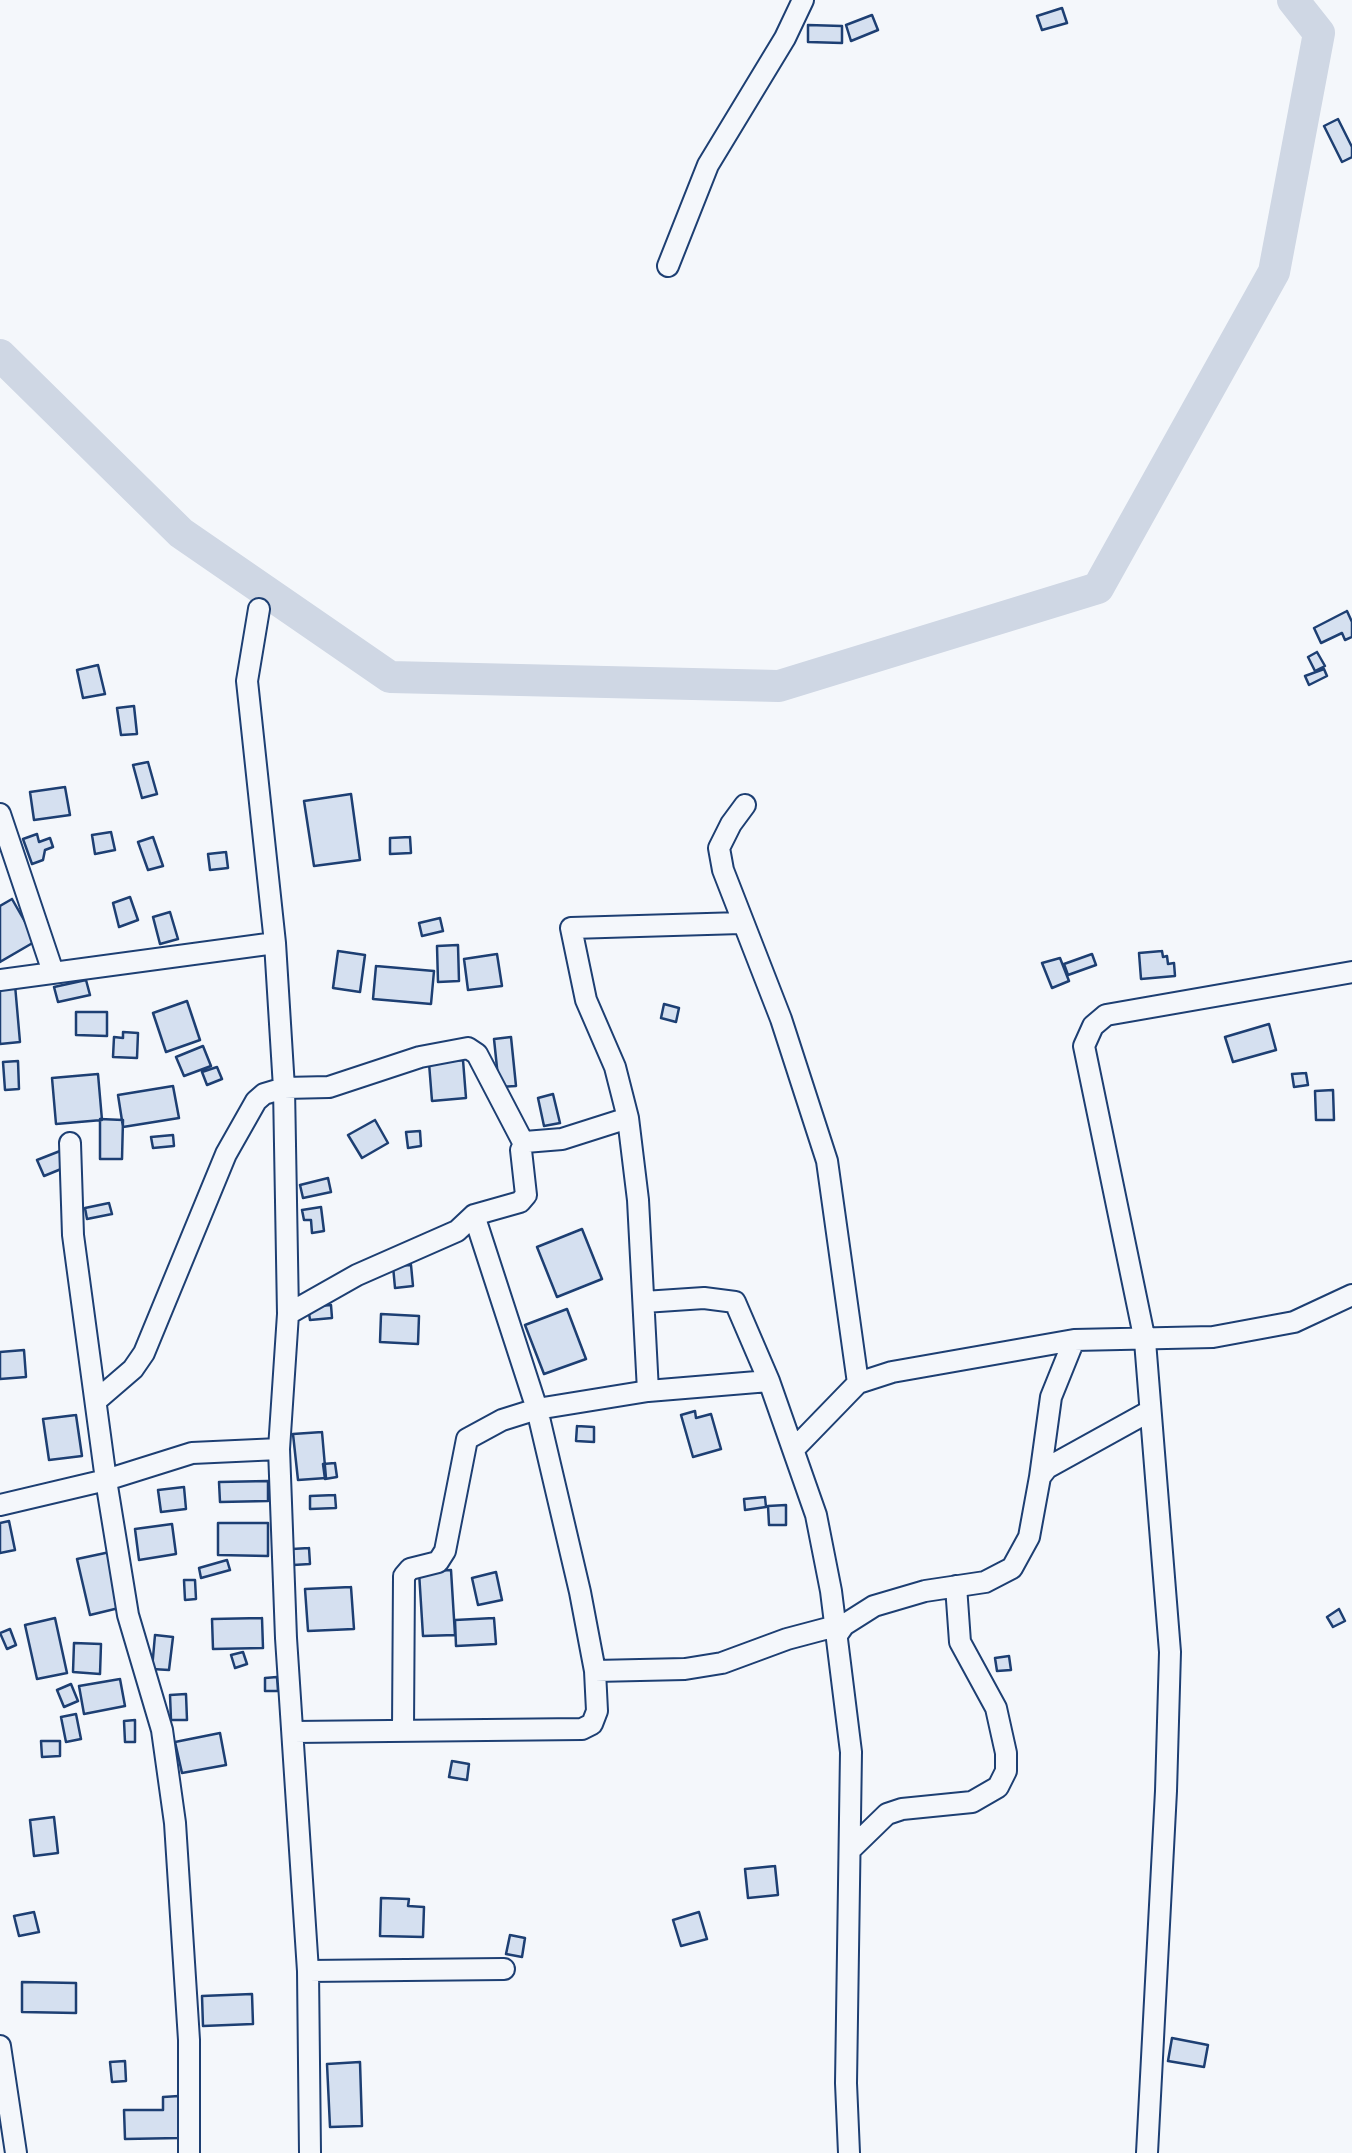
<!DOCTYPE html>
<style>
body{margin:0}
canvas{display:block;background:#f4f7fb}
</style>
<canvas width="1352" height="2153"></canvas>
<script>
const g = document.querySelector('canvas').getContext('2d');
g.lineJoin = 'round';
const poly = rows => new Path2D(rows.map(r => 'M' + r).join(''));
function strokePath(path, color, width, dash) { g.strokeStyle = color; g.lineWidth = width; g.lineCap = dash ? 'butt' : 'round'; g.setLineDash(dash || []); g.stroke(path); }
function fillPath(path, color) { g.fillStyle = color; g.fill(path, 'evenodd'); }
strokePath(poly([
 [0,355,181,533,390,677,779,686,1098,588,1274,272,1319,33,1293,0]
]), '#cfd7e4', 32);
const building = poly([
 [1062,8,1067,23,1042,30,1037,16,1062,8],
 [872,15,878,30,851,41,846,25,872,15],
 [808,25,842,26,842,43,808,42,808,25],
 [1338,119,1352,147,1352,157,1342,162,1324,126,1338,119],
 [1347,611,1352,622,1352,637,1345,640,1342,633,1321,643,1314,628,1347,611],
 [1317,652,1325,666,1315,671,1308,657,1317,652],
 [98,665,105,694,83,698,77,670,98,665],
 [1324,669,1327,676,1309,685,1305,676,1324,669],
 [134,706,137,734,121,735,117,708,134,706],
 [148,762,157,794,142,798,133,765,148,762],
 [65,787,70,815,34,820,30,792,65,787],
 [351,794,360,860,314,866,304,801,351,794],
 [111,832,115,850,95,854,92,835,111,832],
 [37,834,39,842,50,838,53,847,45,850,43,860,32,864,23,839,37,834],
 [153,837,163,866,148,870,138,842,153,837],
 [410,837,411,853,390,854,390,838,410,837],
 [226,852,228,868,210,870,208,854,226,852],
 [130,897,138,920,119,927,113,903,130,897],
 [12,899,36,941,0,962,0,906,12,899],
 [170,912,178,939,160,944,153,917,170,912],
 [440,918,443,931,422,936,419,923,440,918],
 [458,945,459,981,438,982,437,946,458,945],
 [338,951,365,955,360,992,333,988,338,951],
 [1162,951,1163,957,1167,956,1168,964,1174,963,1175,976,1141,979,1139,953,1162,951],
 [497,954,502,986,468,990,464,959,497,954],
 [1092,954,1096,965,1068,975,1064,964,1092,954],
 [1060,958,1069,981,1052,988,1042,963,1060,958],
 [376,966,434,971,431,1004,373,999,376,966],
 [86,980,90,995,58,1002,54,987,86,980],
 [15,985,20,1042,0,1044,0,986,15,985],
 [187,1001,200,1040,166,1052,153,1013,187,1001],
 [664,1004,679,1008,676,1022,661,1018,664,1004],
 [76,1012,107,1012,107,1036,76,1035,76,1012],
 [1269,1024,1276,1050,1233,1062,1225,1037,1269,1024],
 [123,1032,138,1033,137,1058,113,1057,114,1037,123,1038,123,1032],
 [511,1037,516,1086,499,1087,494,1039,511,1037],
 [203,1046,211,1066,184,1076,176,1057,203,1046],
 [463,1060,466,1098,432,1101,429,1063,463,1060],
 [18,1061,19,1089,5,1090,3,1062,18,1061],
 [217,1067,222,1079,207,1085,202,1072,217,1067],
 [1306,1073,1308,1085,1294,1087,1292,1074,1306,1073],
 [98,1074,102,1120,56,1124,52,1078,98,1074],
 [173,1086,179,1118,123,1127,118,1095,173,1086],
 [1333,1090,1334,1120,1316,1120,1315,1091,1333,1090],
 [553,1094,560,1123,544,1126,538,1098,553,1094],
 [100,1119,123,1120,122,1159,100,1159,100,1119],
 [375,1120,388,1143,362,1158,348,1135,375,1120],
 [420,1131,421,1146,408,1148,406,1132,420,1131],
 [173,1135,174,1146,153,1148,151,1137,173,1135],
 [60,1151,66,1167,44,1176,37,1160,60,1151],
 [328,1178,331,1192,303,1198,300,1185,328,1178],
 [109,1203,112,1214,87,1219,85,1208,109,1203],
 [321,1207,324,1231,312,1233,311,1220,304,1220,302,1210,321,1207],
 [582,1229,602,1279,557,1297,537,1247,582,1229],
 [411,1265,413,1286,395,1288,393,1266,411,1265],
 [331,1305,332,1318,310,1320,308,1307,331,1305],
 [567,1309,586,1359,544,1374,525,1325,567,1309],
 [381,1314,419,1316,418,1344,380,1342,381,1314],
 [24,1350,26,1377,0,1379,0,1352,24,1350],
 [695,1411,696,1418,711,1414,721,1449,693,1457,681,1415,695,1411],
 [76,1415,82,1456,49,1460,43,1419,76,1415],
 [577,1426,594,1427,594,1442,576,1441,577,1426],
 [322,1432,326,1478,298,1480,293,1434,322,1432],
 [335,1463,337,1477,325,1479,323,1464,335,1463],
 [268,1481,268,1501,220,1502,219,1482,268,1481],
 [184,1487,186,1509,161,1512,158,1490,184,1487],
 [335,1495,336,1508,310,1509,310,1496,335,1495],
 [765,1497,766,1507,745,1510,744,1499,765,1497],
 [786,1505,786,1525,769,1525,768,1506,786,1505],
 [9,1521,15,1550,0,1553,0,1523,9,1521],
 [218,1523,268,1523,268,1556,218,1555,218,1523],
 [172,1524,176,1554,139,1560,135,1529,172,1524],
 [309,1548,310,1564,293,1565,292,1549,309,1548],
 [110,1552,123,1607,90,1615,77,1559,110,1552],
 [227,1560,230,1570,201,1578,199,1568,227,1560],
 [451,1570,455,1635,423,1636,419,1572,451,1570],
 [496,1572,502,1600,478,1605,472,1578,496,1572],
 [184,1580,195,1580,196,1599,185,1600,184,1580],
 [351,1587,354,1629,308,1631,305,1589,351,1587],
 [1339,1609,1345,1621,1333,1627,1327,1617,1339,1609],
 [55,1618,67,1673,37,1679,25,1625,55,1618],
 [262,1618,263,1648,213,1649,212,1619,262,1618],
 [494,1618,496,1644,456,1646,455,1620,494,1618],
 [10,1629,16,1645,7,1649,0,1633,10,1629],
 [155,1635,173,1637,169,1670,152,1669,155,1635],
 [74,1643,101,1644,100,1674,73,1672,74,1643],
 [243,1652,247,1664,235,1668,231,1655,243,1652],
 [1009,1656,1011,1670,997,1671,995,1658,1009,1656],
 [277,1677,278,1691,265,1691,265,1678,277,1677],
 [120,1679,125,1706,84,1714,79,1686,120,1679],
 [71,1684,78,1701,64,1707,57,1690,71,1684],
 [186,1694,187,1720,171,1720,170,1695,186,1694],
 [76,1714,81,1739,66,1742,61,1717,76,1714],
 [135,1720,135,1742,125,1742,124,1721,135,1720],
 [220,1733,226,1765,182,1773,175,1742,220,1733],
 [41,1741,60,1741,60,1756,42,1757,41,1741],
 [452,1761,469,1764,467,1780,449,1777,452,1761],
 [54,1817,58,1853,34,1856,30,1820,54,1817],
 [775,1866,778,1895,748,1898,745,1869,775,1866],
 [381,1898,409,1899,408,1906,424,1907,423,1937,380,1936,381,1898],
 [34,1912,39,1932,19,1936,14,1916,34,1912],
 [699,1912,707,1939,681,1946,673,1920,699,1912],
 [510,1935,525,1938,522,1957,506,1954,510,1935],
 [22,1982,76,1983,76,2013,22,2012,22,1982],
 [252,1994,253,2024,203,2026,202,1996,252,1994],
 [1172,2038,1208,2045,1204,2067,1168,2061,1172,2038],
 [125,2061,126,2081,112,2082,110,2062,125,2061],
 [360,2062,362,2126,330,2127,327,2064,360,2062],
 [179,2096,180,2138,125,2139,124,2110,163,2110,163,2097,179,2096]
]);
fillPath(building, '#d5e0f0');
strokePath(building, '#1d3f73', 2.5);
const minor = poly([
 [668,266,708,165,785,38,803,0],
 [259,609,247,681,275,943,284,1088,288,1314,279,1449,286,1638,308,1971,310,2153],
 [745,805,731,824,719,848,723,870,781,1019,827,1161,858,1383],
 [0,814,53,972],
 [0,980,275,943],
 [70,1143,73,1235,106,1480,128,1615,162,1730,175,1823,189,2040,189,2153],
 [644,1302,704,1298,735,1302,769,1381,816,1515,831,1591,851,1752,846,2083,849,2153],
 [288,1314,357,1275,457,1231,474,1215,520,1202,526,1195,521,1150,525,1142,562,1139,628,1118],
 [648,1391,638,1200,628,1118,615,1067,586,1000,571,928,741,923],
 [97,1400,133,1369,144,1353,226,1154,256,1101,264,1094,284,1088,329,1087,420,1057,468,1048,477,1054,524,1144],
 [794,1449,858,1383,892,1372,1074,1340,1213,1337,1294,1322,1352,1295],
 [1040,1477,1051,1397,1074,1340],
 [0,1505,106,1480,192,1453,279,1449],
 [837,1635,844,1625,874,1606,925,1591,985,1582,1012,1568,1029,1537,1040,1477,1047,1468,1150,1411],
 [595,1671,685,1669,722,1663,787,1639,836,1626],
 [403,1729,404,1576,410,1569,438,1562,445,1551,467,1439,502,1420,537,1409,648,1391,769,1381],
 [294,1732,582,1729,592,1724,597,1711,595,1671,580,1592,537,1409,474,1215],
 [851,1849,887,1814,902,1809,972,1802,998,1787,1006,1771,1006,1753,996,1708,960,1642,956,1586],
 [308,1971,504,1969],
 [0,2046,16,2153],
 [1147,2153,1166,1791,1170,1652,1145,1341,1084,1046,1093,1026,1106,1015,1352,972]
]);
strokePath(minor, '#1d3f73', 24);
strokePath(minor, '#f4f7fb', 20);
</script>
